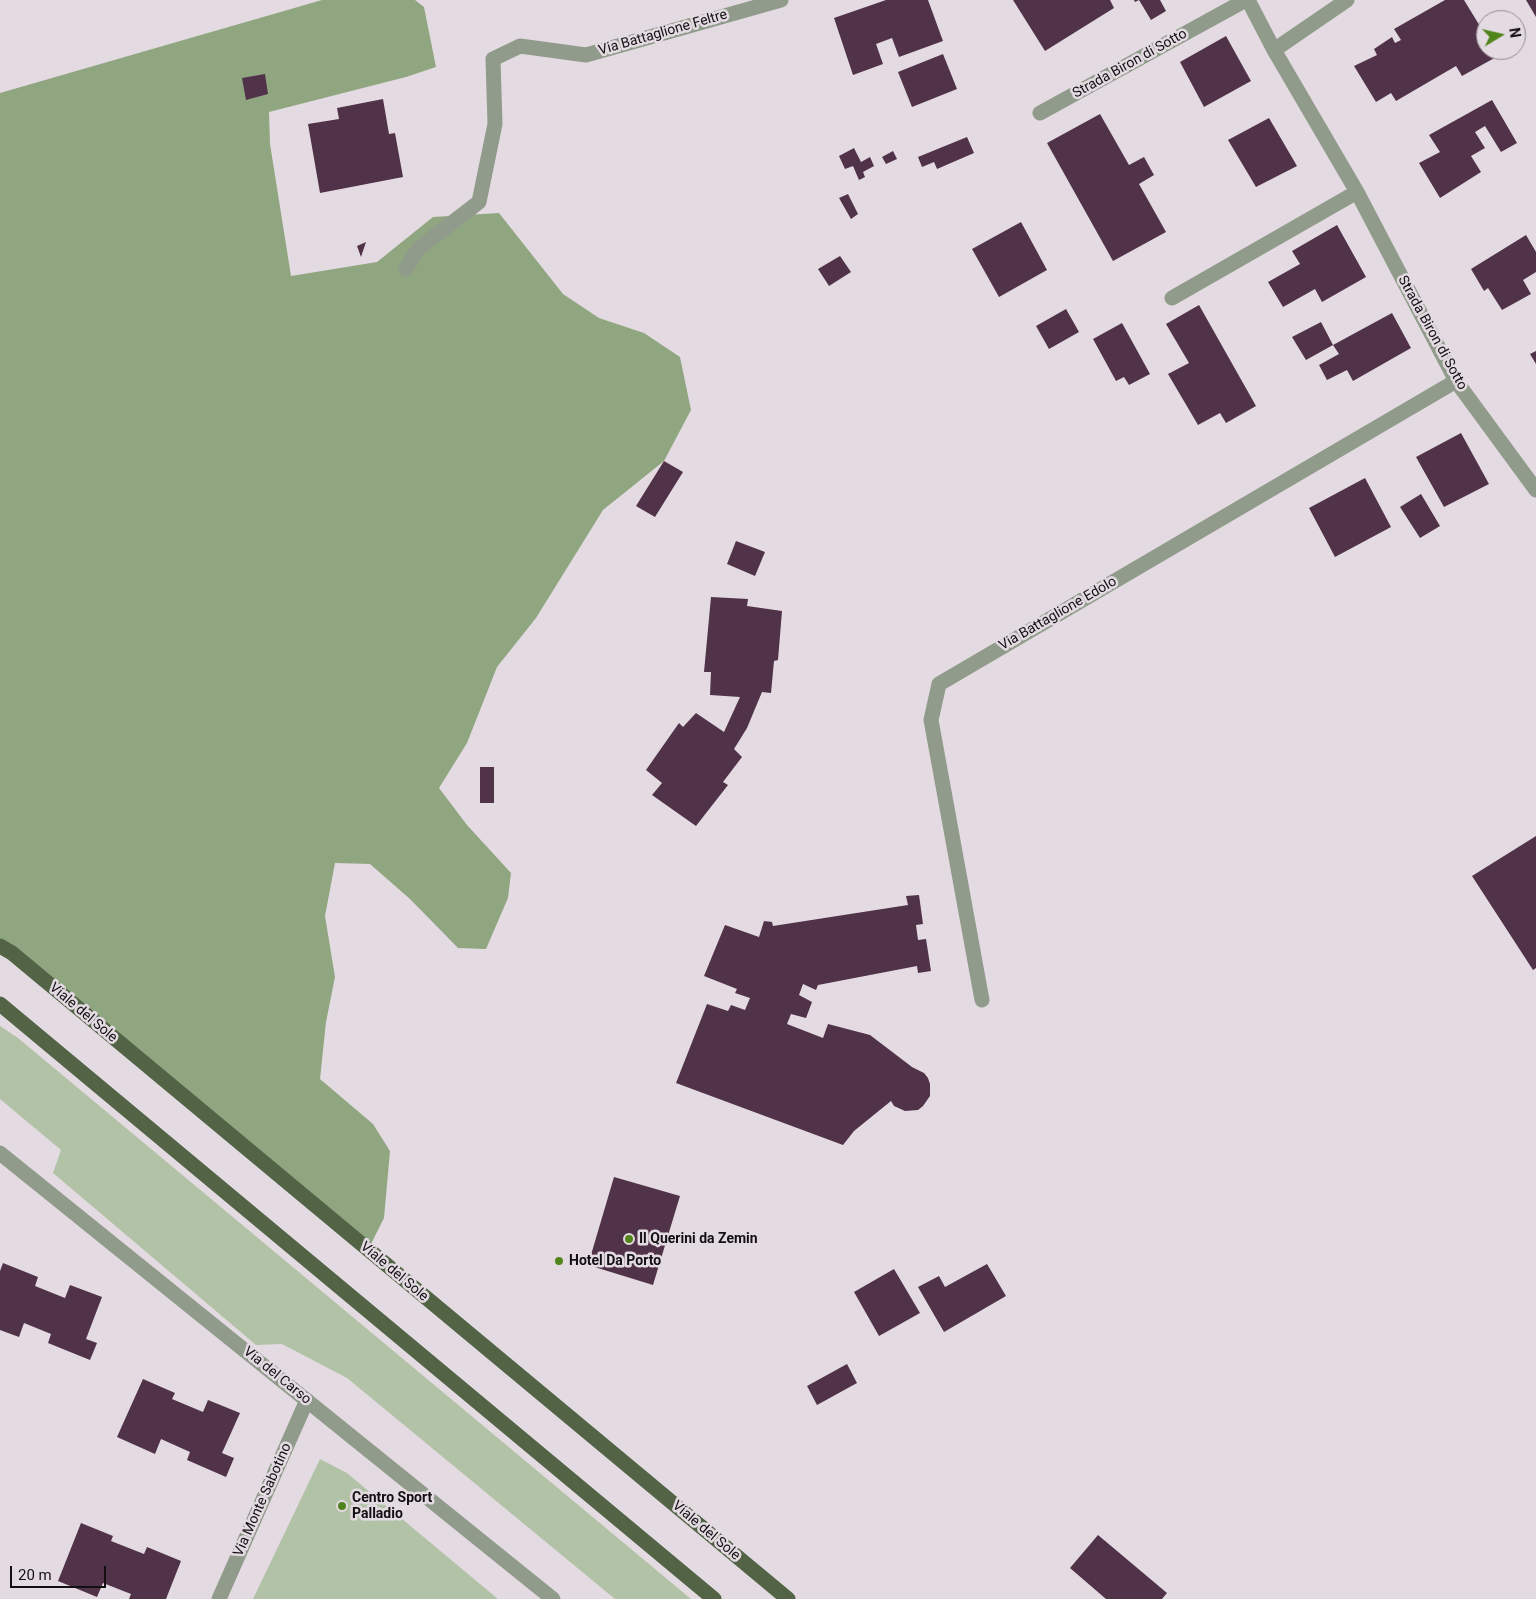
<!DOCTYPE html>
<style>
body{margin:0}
#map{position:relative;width:1536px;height:1599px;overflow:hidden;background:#e4dbe2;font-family:Roboto,sans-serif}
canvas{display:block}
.north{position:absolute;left:1476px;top:10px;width:50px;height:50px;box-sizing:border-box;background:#e4dbe2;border:1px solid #908a8f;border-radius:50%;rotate:81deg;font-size:14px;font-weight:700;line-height:20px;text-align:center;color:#131012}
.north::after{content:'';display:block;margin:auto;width:18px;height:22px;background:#51851b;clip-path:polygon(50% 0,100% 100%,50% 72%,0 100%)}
.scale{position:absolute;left:10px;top:1566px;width:96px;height:22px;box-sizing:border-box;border:2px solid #131012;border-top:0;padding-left:6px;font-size:15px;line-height:18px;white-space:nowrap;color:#131012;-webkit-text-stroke:4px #e4dbe2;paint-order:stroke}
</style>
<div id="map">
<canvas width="1536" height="1599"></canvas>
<div class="north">N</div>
<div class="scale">20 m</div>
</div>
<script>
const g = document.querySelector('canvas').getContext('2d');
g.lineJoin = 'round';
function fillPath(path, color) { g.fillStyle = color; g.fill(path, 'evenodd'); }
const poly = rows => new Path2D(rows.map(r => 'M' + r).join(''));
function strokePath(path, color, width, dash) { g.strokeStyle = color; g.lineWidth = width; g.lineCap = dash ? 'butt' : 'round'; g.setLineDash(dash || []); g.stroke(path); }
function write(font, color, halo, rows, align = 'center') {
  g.font = font + ' Roboto,sans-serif'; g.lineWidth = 5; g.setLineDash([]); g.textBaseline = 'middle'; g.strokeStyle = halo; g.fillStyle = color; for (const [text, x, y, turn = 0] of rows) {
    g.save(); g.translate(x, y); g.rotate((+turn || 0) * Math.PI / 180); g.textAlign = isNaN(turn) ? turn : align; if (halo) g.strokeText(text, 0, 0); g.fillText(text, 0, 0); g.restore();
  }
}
fillPath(poly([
 [0,1026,18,1038,691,1599,615,1599,347,1378,282,1344,256,1345,53,1173,61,1150,0,1099],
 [320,1459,347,1473,498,1599,253,1599]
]), '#b2c2a7');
fillPath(poly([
 [322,0,415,0,424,7,436,67,406,77,269,112,270,144,291,276,377,262,433,217,499,213,563,294,599,318,644,333,680,357,691,410,664,461,603,510,536,618,497,667,467,743,439,788,467,825,511,873,508,898,486,949,458,948,410,899,370,864,335,863,325,916,335,977,326,1022,320,1079,373,1124,390,1151,384,1218,368,1250,0,946,0,93]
]), '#90a681');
fillPath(poly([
 [886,0,928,0,943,41,899,57,892,38,876,44,883,64,853,75,834,18],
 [1013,0,1110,0,1114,8,1045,51],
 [1134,0,1160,0,1166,11,1151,20,1139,0,1135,2],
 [1445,0,1464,0,1486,36,1486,50,1494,50,1498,56,1462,76,1456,66,1396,101,1391,93,1376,102,1354,66,1377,55,1374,49,1392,37,1395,43,1401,40,1394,29],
 [1526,0,1536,0,1536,17],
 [1226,36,1251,81,1204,107,1180,62],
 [943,54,957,89,912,107,898,72],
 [265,74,268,94,246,100,242,78],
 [383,99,389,134,395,133,403,177,320,193,308,124,339,119,337,108],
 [1492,100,1517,143,1501,152,1485,126,1475,132,1485,148,1471,156,1481,172,1440,198,1419,163,1440,152,1429,135],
 [1100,114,1129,165,1144,157,1154,175,1139,184,1166,232,1113,261,1047,143],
 [1269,118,1297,166,1256,187,1228,140],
 [967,137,974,153,937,169,934,162,922,167,918,157],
 [854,148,861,162,870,157,874,166,863,172,865,177,859,180,853,166,845,169,839,156],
 [893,151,897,159,886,164,882,157],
 [848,194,858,214,851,219,839,198],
 [1021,222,1047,270,999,297,972,249],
 [1337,225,1366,277,1322,302,1315,289,1283,307,1268,282,1300,264,1292,251],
 [1526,235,1536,252,1536,272,1523,280,1531,294,1502,310,1488,288,1484,291,1471,269],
 [366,242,361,257,357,246],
 [840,256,851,272,829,286,818,269],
 [1199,305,1256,406,1226,423,1220,413,1198,425,1168,374,1189,363,1166,324],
 [1066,309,1079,332,1049,349,1036,326],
 [1392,313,1411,348,1353,381,1347,370,1327,380,1319,365,1339,354,1333,345,1306,360,1292,337,1321,322,1333,345],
 [1122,323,1150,374,1129,385,1124,377,1116,381,1093,339],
 [1536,351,1536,364,1530,354],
 [1461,433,1489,484,1444,507,1416,457],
 [664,461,683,472,655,517,636,506],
 [1365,478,1391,527,1335,557,1309,508],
 [1421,494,1440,526,1420,538,1400,507],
 [736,541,765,552,755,576,727,564],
 [711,597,748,599,747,606,782,611,778,660,774,661,771,693,762,692,747,728,734,749,742,757,723,782,728,785,696,826,652,795,662,783,646,770,679,723,683,727,696,713,724,732,740,697,710,695,711,672,704,672],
 [480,767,494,767,494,803,480,803],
 [1536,836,1536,968,1533,970,1472,876],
 [919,895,923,924,916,925,918,940,926,939,931,971,918,973,917,966,818,985,816,990,803,984,799,995,812,1002,806,1018,791,1014,787,1024,823,1038,828,1024,870,1035,912,1067,924,1073,928,1078,930,1084,930,1096,923,1106,918,1110,905,1111,894,1106,891,1101,854,1131,843,1145,676,1083,707,1004,728,1011,731,1005,745,1010,750,998,735,993,737,989,704,976,725,925,759,937,764,921,772,922,773,926,908,905,906,896],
 [614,1177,680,1196,653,1285,588,1265],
 [3,1263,38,1277,35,1286,65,1298,70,1285,102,1297,86,1339,97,1343,90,1360,48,1343,51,1334,24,1323,19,1337,0,1330,0,1271],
 [987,1264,1006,1296,944,1332,918,1287,939,1276,945,1287],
 [894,1269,920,1313,879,1336,854,1292],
 [847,1364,857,1383,817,1405,807,1386],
 [143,1379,175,1393,172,1399,203,1412,208,1400,240,1413,222,1453,234,1458,226,1477,187,1460,190,1452,161,1439,155,1454,117,1437],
 [81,1523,113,1536,111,1541,144,1554,147,1547,181,1561,166,1599,129,1599,131,1594,103,1583,97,1597,58,1581],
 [1098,1535,1167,1593,1162,1599,1106,1599,1070,1568]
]), '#503249');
strokePath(poly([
 [1248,0,1274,50,1357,192,1456,381,1536,490],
 [1274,50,1347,0],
 [1040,113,1246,0],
 [406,269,418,249,479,202,495,124,493,59,520,46,586,55,781,0],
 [1172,298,1357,192],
 [982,1000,931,720,939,684,1456,381],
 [0,1153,553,1599],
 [219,1599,307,1400]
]), '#919b8b', 15);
strokePath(poly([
 [0,946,12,953,788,1599],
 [0,1004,714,1599]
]), '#526346', 15);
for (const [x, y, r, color] of [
 [629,1239,5,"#51851b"],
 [559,1261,5,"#51851b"],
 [342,1506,5,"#51851b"]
]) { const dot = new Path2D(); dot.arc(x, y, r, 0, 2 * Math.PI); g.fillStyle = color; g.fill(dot); strokePath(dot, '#e4dbe2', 2); }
write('14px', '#131012', '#e4dbe2', [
 ["Via Battaglione Feltre",663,33,-16],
 ["Strada Biron di Sotto",1130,64,-29],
 ["Strada Biron di Sotto",1432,333,61],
 ["Via Battaglione Edolo",1058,614,-30],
 ["Viale del Sole",83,1013,40],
 ["Viale del Sole",394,1272,40],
 ["Via del Carso",277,1376,39],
 ["Via Monte Sabotino",263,1500,-66],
 ["Viale del Sole",706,1531,40]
]);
write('bold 14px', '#131012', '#e4dbe2', [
 ["Il Querini da Zemin",639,1239],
 ["Hotel Da Porto",569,1261],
 ["Centro Sport",352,1498],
 ["Palladio",352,1514]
], 'left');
</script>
